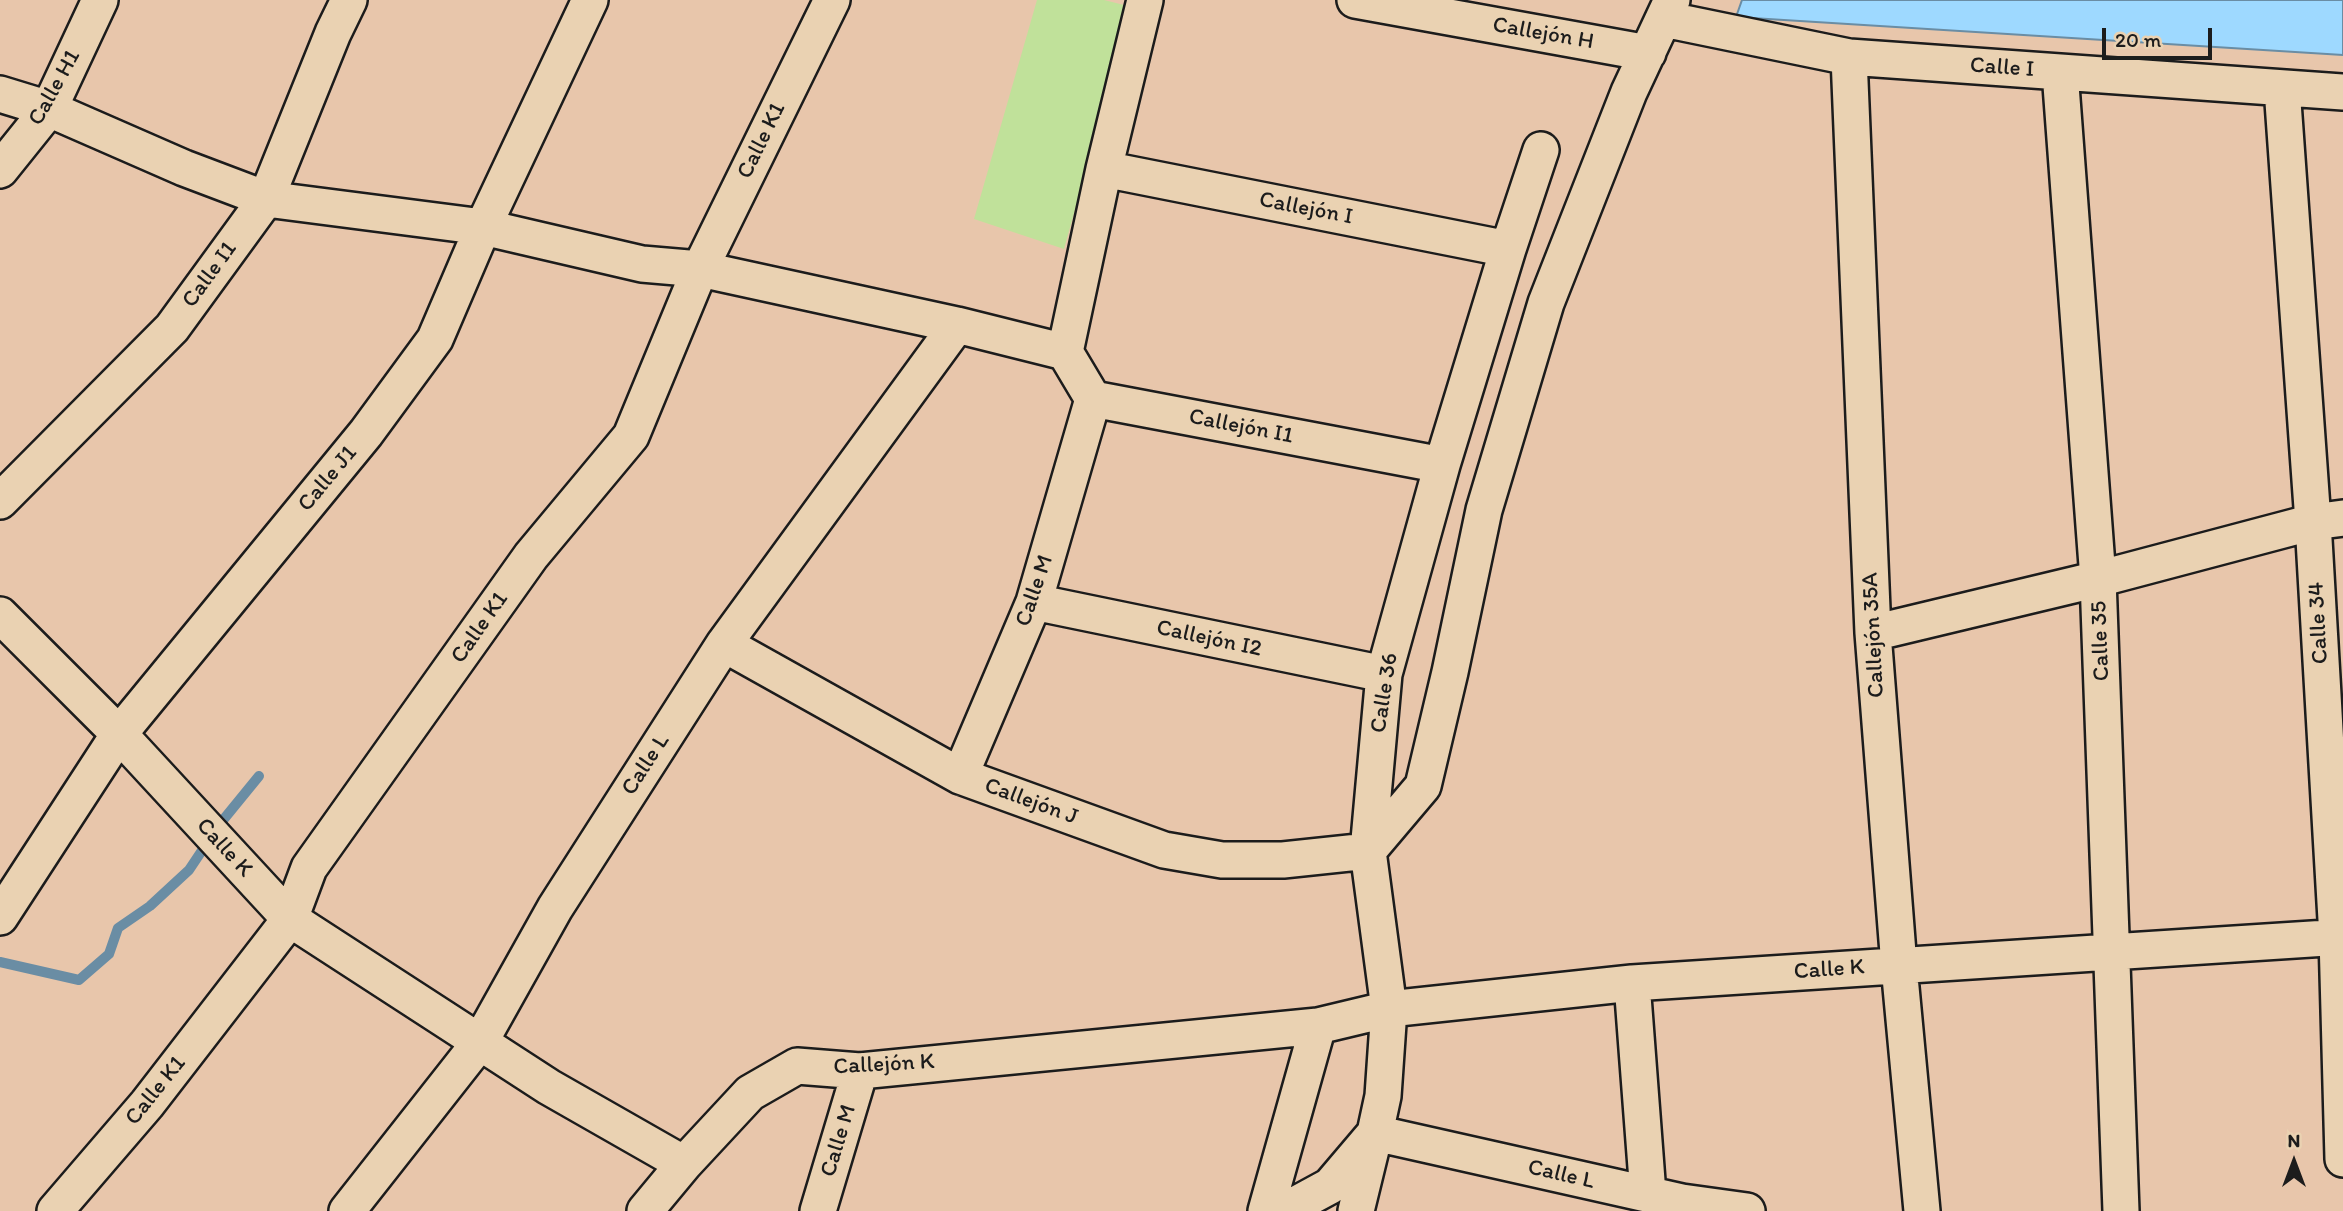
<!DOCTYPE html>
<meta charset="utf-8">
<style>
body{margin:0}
#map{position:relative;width:2343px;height:1211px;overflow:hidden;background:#e8c6ab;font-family:Itim,sans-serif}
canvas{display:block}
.north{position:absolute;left:2259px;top:1127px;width:70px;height:70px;-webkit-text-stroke:5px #ead2b2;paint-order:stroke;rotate:0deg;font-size:19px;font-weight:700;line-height:28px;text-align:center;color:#1c1c1c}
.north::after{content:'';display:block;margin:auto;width:24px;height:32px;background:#1c1c1c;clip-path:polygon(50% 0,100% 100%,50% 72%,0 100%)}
.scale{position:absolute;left:2102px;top:28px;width:110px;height:32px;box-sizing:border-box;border:4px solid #1c1c1c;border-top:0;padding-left:9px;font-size:21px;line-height:24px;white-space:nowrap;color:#1c1c1c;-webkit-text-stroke:5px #ead2b2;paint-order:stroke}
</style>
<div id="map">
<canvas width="2343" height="1211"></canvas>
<div class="north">N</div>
<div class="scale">20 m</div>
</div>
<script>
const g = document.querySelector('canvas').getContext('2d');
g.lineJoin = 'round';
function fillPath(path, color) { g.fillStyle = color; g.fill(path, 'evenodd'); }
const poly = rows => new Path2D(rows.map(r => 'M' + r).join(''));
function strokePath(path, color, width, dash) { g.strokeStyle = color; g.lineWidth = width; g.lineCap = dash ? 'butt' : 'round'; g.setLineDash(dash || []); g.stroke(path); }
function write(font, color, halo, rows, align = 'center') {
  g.font = font + ' Itim,sans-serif'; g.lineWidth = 6; g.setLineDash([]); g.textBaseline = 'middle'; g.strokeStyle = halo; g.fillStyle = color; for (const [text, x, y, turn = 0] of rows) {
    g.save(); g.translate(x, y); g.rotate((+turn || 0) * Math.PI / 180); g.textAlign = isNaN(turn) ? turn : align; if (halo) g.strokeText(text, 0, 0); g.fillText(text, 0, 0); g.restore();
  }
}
fillPath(poly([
 [1037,0,1104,0,1132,7,1064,249,974,219]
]), '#c0e19a');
const water = poly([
 [1742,0,2343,0,2343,55,1736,17,1742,0]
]);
fillPath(water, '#9ed9ff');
strokePath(water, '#6a8da4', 2);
strokePath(poly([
 [0,962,79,980,109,954,118,928,150,906,189,870,219,825,259,776]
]), '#6a8da4', 10);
const street = poly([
 [1355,0,1648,53],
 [1664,19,1849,57,2343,92],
 [1849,57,1873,633,1899,966,1922,1211],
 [2060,72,2098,579,2121,1211],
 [2282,88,2313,522,2337,937,2343,1159],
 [0,94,49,109,184,168,266,199,483,227,642,264,700,269,957,325,1065,352],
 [1104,169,1508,249],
 [0,170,49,109,100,0],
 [1065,352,1093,399,1442,465],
 [1065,352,1104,169,1145,0],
 [0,501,172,328,266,199,333,33,349,0],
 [1034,602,1384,674],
 [0,615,119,734,290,919,549,1087,684,1164,750,1093,797,1066,860,1071,1318,1026,1389,1009,1632,983,2343,937],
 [1873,633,2098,579,2313,522,2343,518],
 [724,644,960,776,1164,850,1222,860,1283,860,1368,851,1423,786,1450,672,1484,510,1546,303,1629,92,1672,0],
 [960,776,1034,602,1093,399],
 [0,917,119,734,366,433,435,339,483,227,590,0],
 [1632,983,1648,1194],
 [55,1211,147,1104,290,919,309,868,531,556,631,436,700,269,832,0],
 [347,1211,480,1042,555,908,724,644,957,325],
 [645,1211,684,1164],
 [818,1211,860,1071],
 [1266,1211,1318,1026],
 [1284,1211,1330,1186,1375,1133,1383,1096,1389,1009,1368,851,1384,674,1442,465,1508,249,1541,150],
 [1356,1211,1375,1133,1682,1202,1747,1211]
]);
strokePath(street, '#1c1c1c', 40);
strokePath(street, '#ead2b2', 35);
write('23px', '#1c1c1c', '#ead2b2', [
 ["Callejón H",1543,34,10],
 ["Calle I",2002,68,4],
 ["Calle H1",55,88,-61],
 ["Calle K1",762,141,-64],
 ["Callejón I",1306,209,11],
 ["Calle I1",210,275,-54],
 ["Callejón I1",1241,427,11],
 ["Calle J1",328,479,-50],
 ["Calle M",1035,591,-71],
 ["Calle 34",2319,623,-93],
 ["Calle K1",480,628,-55],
 ["Callejón 35A",1874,635,-93],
 ["Callejón I2",1209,639,12],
 ["Calle 35",2101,641,-92],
 ["Calle 36",1385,693,-81],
 ["Calle L",646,765,-57],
 ["Callejón J",1031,802,20],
 ["Calle K",224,848,47],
 ["Calle K",1829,970,-4],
 ["Callejón K",884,1065,-3],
 ["Calle K1",156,1091,-51],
 ["Calle M",839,1141,-73],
 ["Calle L",1561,1175,13]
]);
</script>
